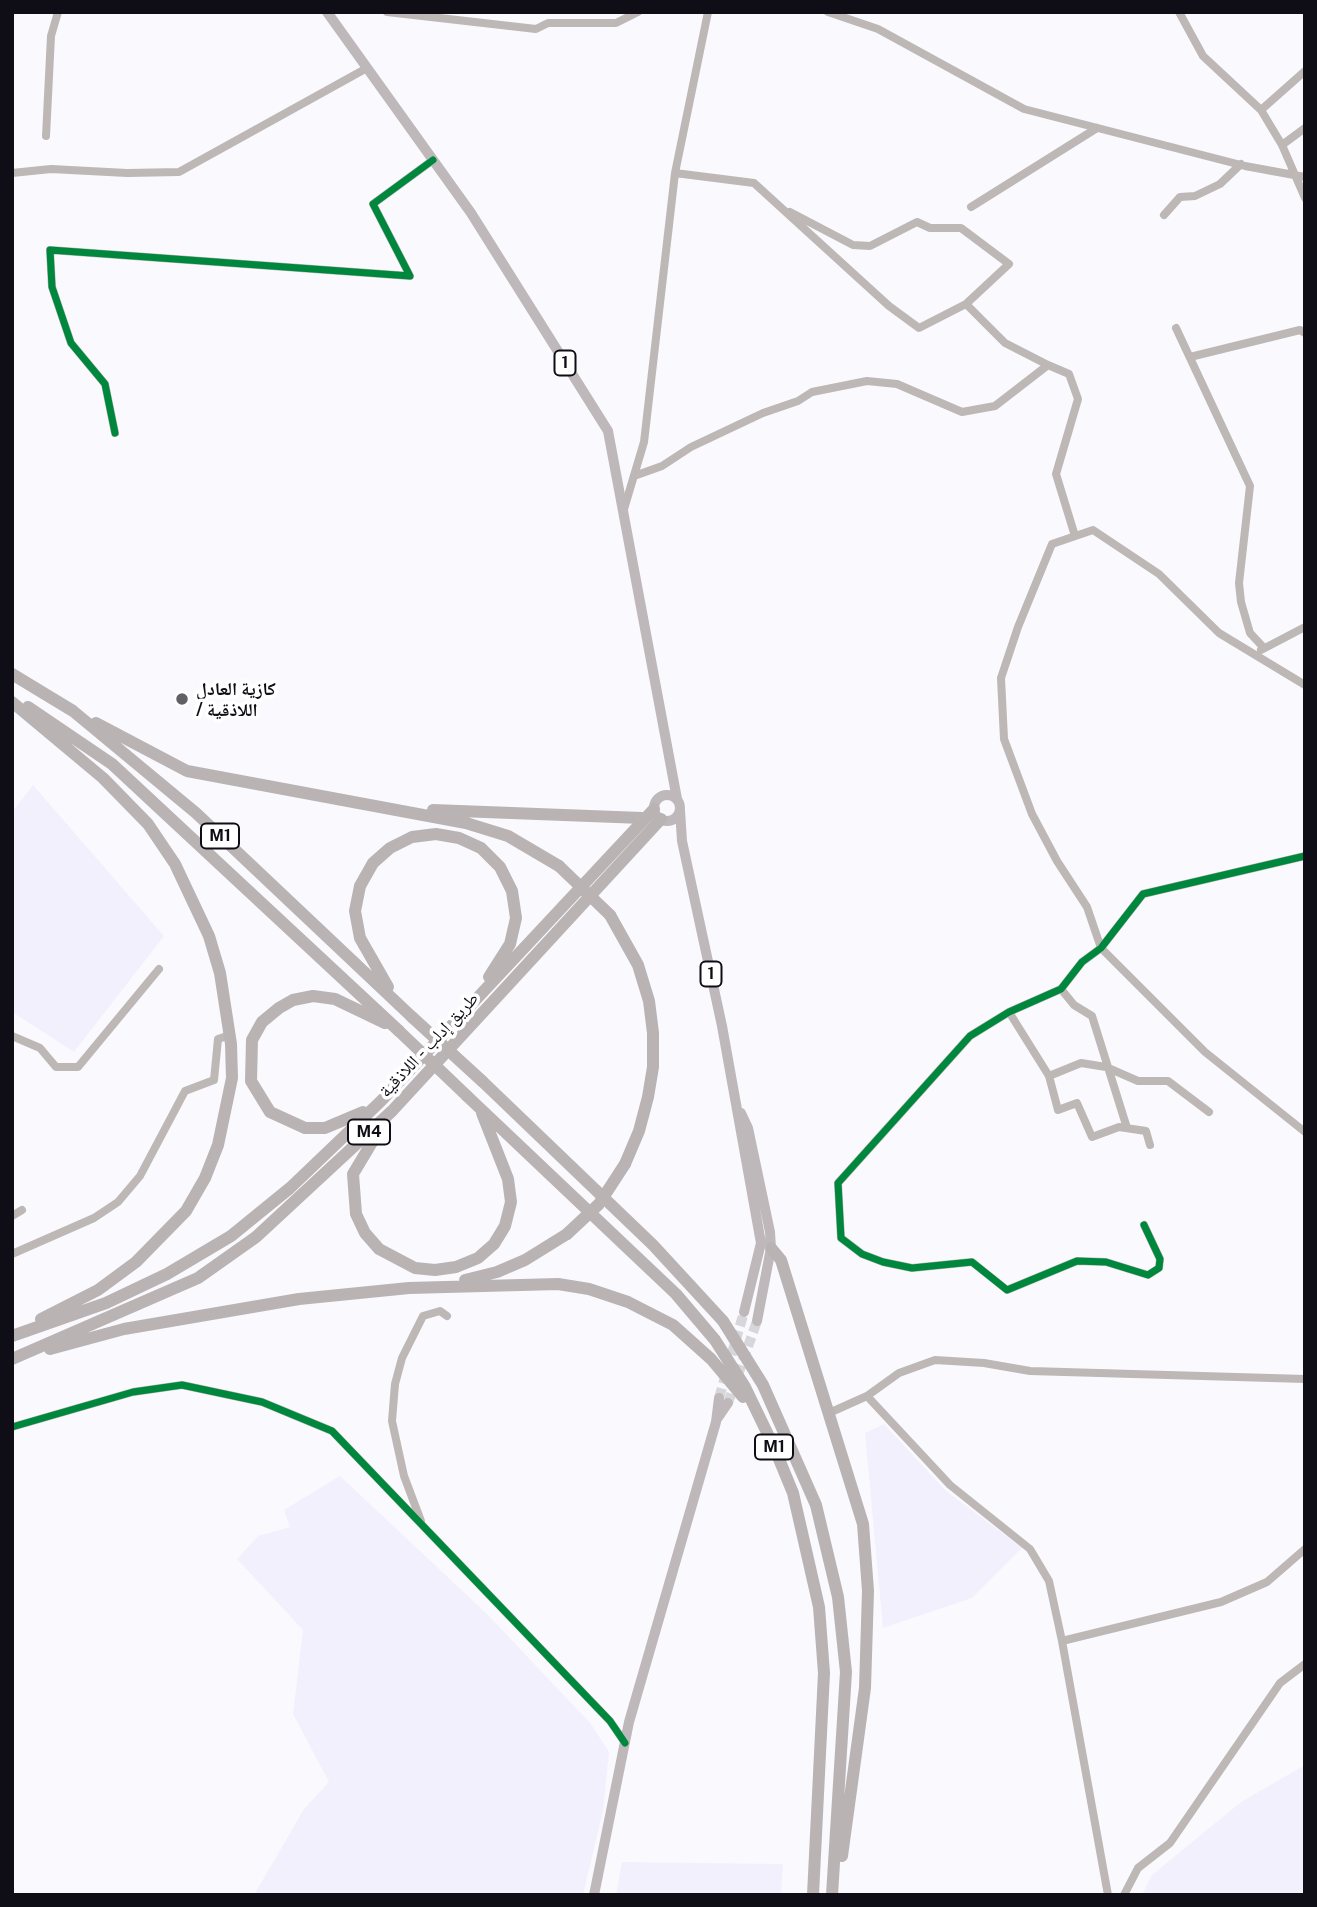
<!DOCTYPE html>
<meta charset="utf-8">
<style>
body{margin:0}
#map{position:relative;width:1317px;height:1907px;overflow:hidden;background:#faf9fd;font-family:"Public Sans",sans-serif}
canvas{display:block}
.frame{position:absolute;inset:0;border:14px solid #0f0d15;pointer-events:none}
</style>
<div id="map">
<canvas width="1317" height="1907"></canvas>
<div class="frame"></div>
</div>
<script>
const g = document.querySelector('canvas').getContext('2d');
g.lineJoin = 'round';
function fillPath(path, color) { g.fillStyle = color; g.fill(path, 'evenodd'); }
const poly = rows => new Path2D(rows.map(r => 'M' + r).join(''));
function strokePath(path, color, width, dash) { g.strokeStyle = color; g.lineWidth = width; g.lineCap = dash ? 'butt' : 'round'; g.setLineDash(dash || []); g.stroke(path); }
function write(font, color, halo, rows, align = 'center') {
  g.font = font + ' "Public Sans","Noto Naskh Arabic",sans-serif'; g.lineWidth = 7; g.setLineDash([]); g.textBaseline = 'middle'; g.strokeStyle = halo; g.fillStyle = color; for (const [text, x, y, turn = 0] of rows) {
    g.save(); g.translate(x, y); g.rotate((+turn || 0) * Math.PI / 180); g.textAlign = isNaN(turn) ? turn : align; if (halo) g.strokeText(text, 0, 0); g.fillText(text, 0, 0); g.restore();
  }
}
fillPath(poly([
 [33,785,164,936,74,1052,12,1012,12,812],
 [884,1424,945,1490,1022,1548,972,1598,883,1628,865,1433],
 [340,1476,488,1615,591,1724,609,1752,603,1810,583,1895,254,1895,304,1809,329,1782,293,1714,303,1630,237,1559,258,1536,290,1527,284,1510],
 [1305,1765,1305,1895,1142,1895,1152,1875,1241,1802],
 [622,1862,783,1864,781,1895,616,1895]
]), '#f3f0fd');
strokePath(poly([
 [719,1398,744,1312],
 [728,1403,757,1321]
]), '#d7d6da', 10, [10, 5]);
strokePath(poly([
 [387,12,536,29,548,23,616,23,638,12],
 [828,12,878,29,1024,109,1245,166,1305,177],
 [1179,12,1203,56,1261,110,1282,145,1305,198],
 [1261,110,1305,71],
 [46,136,51,36,58,12],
 [1282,145,1305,128],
 [12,173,51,169,127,173,179,172,367,68],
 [675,173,754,183,889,306,919,328,966,304,1005,343,1048,365],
 [971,207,1097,128],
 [790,212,853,245,870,246,917,222,930,228,961,228,1009,264,966,304],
 [1164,215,1180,197,1195,196,1220,184,1241,164],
 [1176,328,1250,486,1239,583,1241,602,1250,633,1264,648],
 [1190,357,1300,330,1305,333],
 [115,433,105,384,71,343,52,287,50,250,410,276,373,204,433,160],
 [634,476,662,466,691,447,763,413,798,401,812,392,867,381,897,384,962,412,995,406,1048,365,1069,374,1078,399,1056,474,1075,536],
 [624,509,644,442,675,173,708,12],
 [1261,650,1305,627],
 [1305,685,1219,633,1159,574,1093,530,1052,544,1018,627,1001,678,1004,739,1032,814,1057,861,1087,907,1101,948,1205,1052,1305,1132],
 [1061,989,1074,1005,1092,1016,1127,1128],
 [1009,1012,1049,1076,1058,1110,1077,1103,1092,1137,1119,1127,1146,1131,1150,1145],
 [12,1036,40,1048,56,1067,78,1067,159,969],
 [1049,1076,1081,1063,1106,1067,1138,1081,1168,1081,1209,1112],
 [12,1216,22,1210],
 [1144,1225,1160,1259,1159,1268,1148,1275,1106,1262,1077,1261,1007,1290,972,1262,912,1268,883,1262,862,1254,841,1238,838,1183,970,1036,1009,1012,1061,989,1082,962,1101,948,1143,894,1305,856],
 [12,1254,94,1218,118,1202,140,1176,185,1091,214,1080,218,1039,230,1035],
 [867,1396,950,1485,1030,1549,1049,1581,1062,1641],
 [829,1413,867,1396,899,1373,935,1360,984,1363,1030,1371,1305,1379],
 [12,1427,133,1392,182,1385,262,1402,332,1431,610,1721,625,1743],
 [421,1521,404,1476,392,1421,395,1384,402,1358,423,1316,440,1311,447,1316],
 [1108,1895,1062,1641,1221,1602,1267,1582,1305,1549],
 [1124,1895,1138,1868,1170,1843,1280,1683,1305,1664]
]), '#bdb7b6', 8);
strokePath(poly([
 [327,12,471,213,608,431,677,799],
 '654 808a13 13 0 1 1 26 0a13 13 0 1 1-26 0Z',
 [680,810,682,841,722,1026,761,1243,744,1312],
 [741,1113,748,1128,770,1232,771,1248,757,1321],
 [717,1419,728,1403],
 [594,1895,629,1722,716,1422,719,1398]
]), '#beb8ba', 10);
strokePath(poly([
 [12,674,73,711,196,813,412,1017],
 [12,702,103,778,148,824,175,864,209,936,220,973,231,1044,232,1078,218,1145,205,1178,186,1211,136,1262,98,1290,41,1319],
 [28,707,112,764,399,1031],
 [96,723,187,771,466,823,508,836,559,866],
 [433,810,642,818],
 [610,915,638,965,649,1001,653,1033,653,1067,648,1097,639,1131,625,1164],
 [388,987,360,938,355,911,360,886,373,863,390,848,412,837,436,834,459,838,481,848,500,867,512,891,516,918,510,944,489,977],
 [482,1081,653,1245,723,1321,763,1385,816,1505,838,1597,846,1672,832,1895],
 [467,1096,676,1294,715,1340,745,1387,774,1447,793,1493,819,1607,824,1673,813,1895],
 [363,1112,325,1128,305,1128,270,1112,251,1081,252,1040,262,1022,279,1008,293,1000,313,996,335,999,385,1023],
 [380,1129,353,1174,356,1214,365,1233,379,1249,415,1268,435,1270,456,1267,478,1258,494,1244,505,1226,511,1202,508,1179,482,1113],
 [771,1248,781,1260,863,1524,868,1591,865,1688,842,1856],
 [465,1280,497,1272,525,1260,567,1234],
 [12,1336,106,1303,167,1274,231,1236,290,1188,381,1101,654,809],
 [50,1349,124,1329,299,1299,409,1288,558,1284,589,1289,628,1302,673,1325,711,1359,743,1397],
 [12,1359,198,1278,256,1237,392,1111,661,819]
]), '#b9b3b4', 12);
strokePath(poly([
 [559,866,610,915],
 [412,1017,482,1081],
 [399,1031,467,1096],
 [567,1234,599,1204,625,1164]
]), '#b9b3b4', 12);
strokePath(poly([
 [115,433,105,384,71,343,52,287,50,250,410,276,373,204,433,160],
 [1144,1225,1160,1259,1159,1268,1148,1275,1106,1262,1077,1261,1007,1290,972,1262,912,1268,883,1262,862,1254,841,1238,838,1183,970,1036,1009,1012,1061,989,1082,962,1101,948,1143,894,1305,856],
 [12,1427,133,1392,182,1385,262,1402,332,1431,610,1721,625,1743]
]), '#00873e', 7);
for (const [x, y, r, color] of [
 [182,699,7,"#616066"]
]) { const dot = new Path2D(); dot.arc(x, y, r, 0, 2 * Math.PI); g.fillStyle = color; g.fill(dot); strokePath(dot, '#fff', 2.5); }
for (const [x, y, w] of [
 [565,363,21],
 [220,836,38],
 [711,974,21],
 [369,1132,42],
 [774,1447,38]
]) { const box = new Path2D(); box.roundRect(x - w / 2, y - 12.5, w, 25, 5); g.fillStyle = '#fff'; g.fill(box); strokePath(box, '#0f0d15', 2); }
write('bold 16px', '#0f0d15', null, [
 ["1",565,363],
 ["M1",220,836],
 ["1",711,974],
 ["M4",369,1132],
 ["M1",774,1447]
]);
write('bold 18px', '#0f0d15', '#fff', [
 ["كازية العادل",196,689],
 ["/ اللاذقية",196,710]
], 'left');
write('18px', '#0f0d15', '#fff', [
 ["طريق إدلب - اللاذقية",429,1045,-47]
]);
</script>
